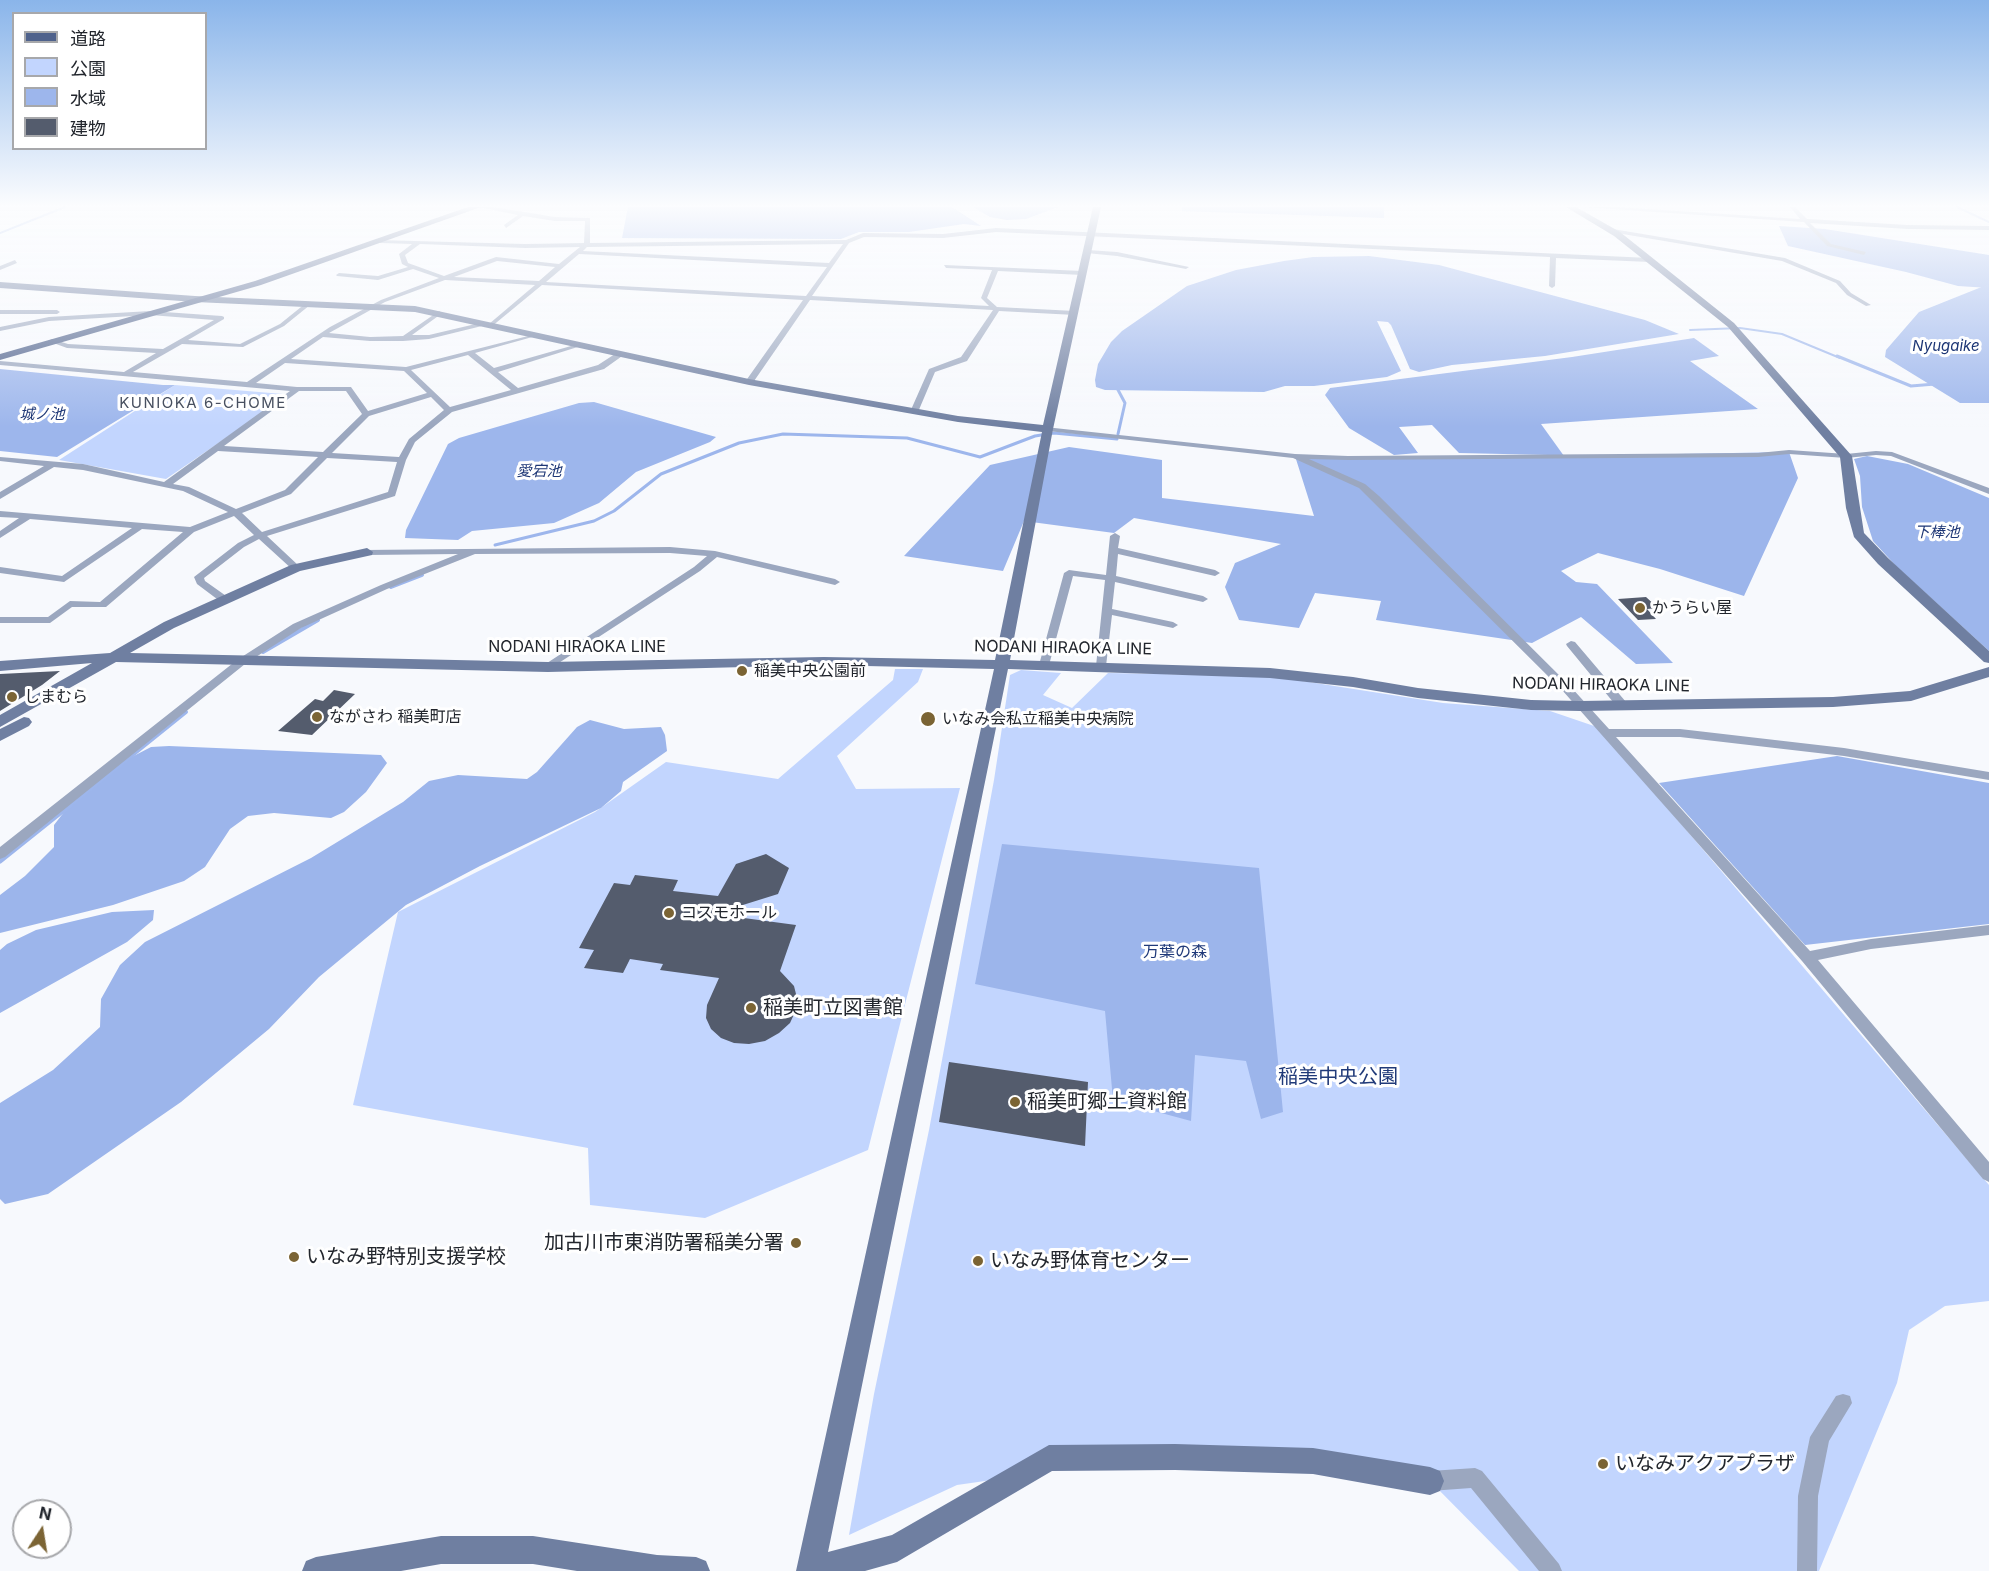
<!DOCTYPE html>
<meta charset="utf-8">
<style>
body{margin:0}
#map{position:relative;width:1989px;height:1571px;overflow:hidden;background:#f7f9fd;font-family:Inter,"Noto Sans JP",sans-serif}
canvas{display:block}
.legend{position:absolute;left:12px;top:12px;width:195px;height:138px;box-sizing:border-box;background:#fff;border:2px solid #a7a8ab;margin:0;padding:8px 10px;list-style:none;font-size:18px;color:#22262d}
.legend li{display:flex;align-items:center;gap:12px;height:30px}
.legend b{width:30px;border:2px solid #a7a8ab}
.north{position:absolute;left:12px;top:1499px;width:60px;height:60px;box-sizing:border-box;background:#fff;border:2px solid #a7a8ab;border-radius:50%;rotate:12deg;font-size:16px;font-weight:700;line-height:24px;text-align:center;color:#22262d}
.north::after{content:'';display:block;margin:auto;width:21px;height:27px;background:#7b6434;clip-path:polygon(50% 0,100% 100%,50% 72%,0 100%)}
</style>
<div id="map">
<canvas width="1989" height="1571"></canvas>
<ul class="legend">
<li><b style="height:8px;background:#4f628c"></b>道路</li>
<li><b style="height:16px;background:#c2d5fe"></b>公園</li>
<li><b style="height:16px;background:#9db6ec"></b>水域</li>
<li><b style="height:16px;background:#545c6d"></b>建物</li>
</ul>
<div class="north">N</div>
</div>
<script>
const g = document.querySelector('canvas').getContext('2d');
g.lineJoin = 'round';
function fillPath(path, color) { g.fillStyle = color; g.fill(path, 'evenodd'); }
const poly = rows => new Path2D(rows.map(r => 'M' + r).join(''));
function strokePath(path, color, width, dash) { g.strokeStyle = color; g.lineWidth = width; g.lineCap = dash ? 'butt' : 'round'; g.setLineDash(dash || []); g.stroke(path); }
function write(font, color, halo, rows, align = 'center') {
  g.font = font + ' Inter,"Noto Sans JP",sans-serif'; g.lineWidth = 6; g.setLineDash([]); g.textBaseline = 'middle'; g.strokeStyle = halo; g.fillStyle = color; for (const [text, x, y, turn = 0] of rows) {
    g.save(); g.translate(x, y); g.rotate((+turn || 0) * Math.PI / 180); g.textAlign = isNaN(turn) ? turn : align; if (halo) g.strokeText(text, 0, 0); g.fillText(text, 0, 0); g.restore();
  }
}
fillPath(poly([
 [175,385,283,394,284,398,166,479,59,460],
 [895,669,923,669,918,682,837,756,856,789,960,788,868,1150,705,1218,590,1205,588,1148,353,1105,398,912,595,812,666,762,778,779,893,680],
 [1021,670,1061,673,1043,695,1072,708,1108,673,1271,676,1443,703,1550,711,1597,727,1607,737,1989,1185,1989,1301,1945,1306,1909,1330,1897,1383,1819,1571,1519,1571,1430,1481,1084,1458,1020,1476,957,1485,849,1535,874,1394,929,1130,994,780,1010,675]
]), '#c2d5fe');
fillPath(poly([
 [1779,226,1825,229,1989,255,1989,288,1958,286,1906,272,1788,246],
 [1694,338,1719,356,1690,361,1758,409,1541,424,1564,456,1789,452,1798,478,1744,596,1660,569,1598,553,1561,571,1576,582,1597,584,1673,663,1636,664,1581,617,1532,643,1376,620,1381,601,1315,593,1299,628,1239,620,1225,587,1235,563,1281,544,1134,518,1114,533,1024,521,1003,571,904,556,990,465,1069,447,1162,460,1162,498,1314,516,1295,456,1413,459,1548,455,1459,453,1432,425,1399,427,1418,453,1394,455,1349,428,1325,395,1330,388,1572,357],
 [590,720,624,729,661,727,665,735,667,751,623,782,621,791,601,808,480,866,406,905,319,977,269,1029,181,1102,48,1194,5,1204,0,1199,0,1103,53,1070,100,1027,101,999,120,965,145,942,311,858,403,802,429,781,458,775,527,779,537,772,577,727],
 [169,746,381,755,387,763,366,792,344,812,331,818,274,813,248,816,230,829,205,867,184,881,113,905,0,933,0,895,25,876,54,847,54,825,71,803,124,761,151,747],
 [1837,756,1989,783,1989,924,1805,945,1659,783],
 [1002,844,1259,868,1283,1112,1261,1119,1246,1061,1195,1055,1191,1121,1113,1100,1105,1011,975,984],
 [154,910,153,920,127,942,0,1013,0,950,7,944,36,930,112,912]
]), '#9cb5eb');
fillPath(poly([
 [628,207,952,207,981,226,964,224,909,232,859,232,841,239,622,238],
 [973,207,1058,207,1026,219,1007,220,990,217],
 [1182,207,1384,207,1384,218,1182,211],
 [1369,256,1439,265,1645,320,1679,334,1545,356,1452,365,1419,372,1410,369,1391,325,1388,322,1377,321,1401,371,1387,377,1314,386,1285,386,1264,392,1105,390,1096,387,1095,380,1098,364,1111,342,1122,331,1187,286,1236,270,1284,261,1313,257],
 [1989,284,1989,403,1960,403,1885,357,1886,350,1919,312],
 [0,369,163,385,175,385,57,457,0,451],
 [594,402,716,437,710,442,636,472,599,503,554,523,472,531,458,540,405,538,406,530,448,444,459,438,579,403],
 [1867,456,1908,464,1989,498,1989,651,1896,566,1873,541,1862,507,1860,476,1854,459]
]), '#9db6ec');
strokePath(poly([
 [1957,207,1989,222],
 [0,233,65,207],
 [1690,330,1740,328,1782,334,1840,358]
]), '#9db6ec', 2);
strokePath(poly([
 [1837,356,1911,386,1935,384],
 [1118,434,1125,403,1117,388,1120,387],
 [495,545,594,521,614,511,661,474,739,443,783,434,907,438,980,457,1035,436,1054,433,1117,439]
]), '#9db6ec', 3);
strokePath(poly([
 [391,587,422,575],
 [263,652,318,620],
 [68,807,186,712]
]), '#9db6ec', 4);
strokePath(poly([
 [0,861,70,805]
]), '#9db6ec', 5);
fillPath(poly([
 [1646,597,1658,608,1647,609,1656,619,1638,620,1618,599],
 [60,671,42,685,0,711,0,674],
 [334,690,355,694,312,735,278,731,315,699,323,701],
 [766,854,789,868,778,894,714,914,796,925,780,971,794,986,797,998,796,1010,790,1023,779,1033,765,1041,749,1044,734,1043,721,1038,711,1029,706,1018,707,1005,719,978,660,970,663,964,630,959,623,973,584,968,594,950,579,948,614,883,630,885,635,875,678,880,673,891,718,896,736,864],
 [949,1062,1088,1082,1085,1146,939,1122]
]), '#545c6d');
fillPath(poly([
 [478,207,493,207,555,217,590,218,590,243,846,240,863,233,943,234,996,228,1650,258,1653,260,1650,262,1556,258,1555,286,1552,288,1549,286,1550,257,996,232,943,238,864,237,849,243,812,296,989,306,981,298,992,270,946,268,944,265,1083,271,1086,273,1083,275,998,271,987,298,997,307,1075,311,1078,313,1075,315,999,311,967,361,935,372,918,412,914,414,910,412,929,369,961,357,993,310,810,300,752,384,749,384,745,382,803,300,542,285,491,327,488,325,489,324,535,285,445,280,385,302,329,333,370,337,403,336,439,311,442,313,441,314,412,335,429,335,484,322,486,323,486,325,429,339,403,341,370,341,323,337,291,359,406,367,536,334,536,336,475,353,494,368,578,344,584,345,498,372,518,388,598,365,618,352,625,354,604,369,452,412,415,442,406,460,395,496,267,536,299,566,299,570,293,570,259,539,244,547,204,578,205,581,229,598,229,602,221,602,197,584,194,577,238,543,254,535,234,516,194,532,106,607,72,607,50,623,0,623,0,617,48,617,70,601,100,602,183,532,142,529,64,582,0,573,0,567,62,576,132,528,30,519,0,538,0,531,19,518,0,517,0,511,190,527,228,512,183,491,83,470,54,467,0,499,0,492,44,466,0,461,0,457,83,464,164,482,290,391,0,365,0,361,124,372,156,353,67,348,48,341,52,339,68,344,163,349,214,320,150,315,49,321,0,331,0,327,49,317,150,311,222,316,224,317,224,319,188,340,240,344,280,324,306,303,310,303,310,305,284,326,243,347,182,344,133,372,247,382,330,327,381,300,439,278,413,269,378,280,337,276,336,275,339,273,378,276,408,267,402,264,399,254,412,244,380,243,378,240,525,244,584,243,585,221,555,221,523,216,506,228,504,225,518,215,478,207],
 [420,244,525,248,580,247,559,264,496,257,444,276,408,263,405,255,420,244],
 [843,244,829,263,583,251,587,247,843,244],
 [579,254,827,267,806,296,546,282,579,254],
 [497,261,555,267,539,281,454,277,497,261],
 [468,355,511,390,450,407,411,370,468,355],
 [285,363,404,371,427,393,368,411,351,387,297,387,256,383,285,363],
 [299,391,346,391,362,414,323,452,224,446,299,391],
 [431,397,444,410,409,439,399,457,332,453,369,416,431,397],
 [218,451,318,457,285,490,236,509,189,487,173,484,218,451],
 [327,458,397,462,388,492,262,532,242,513,291,494,327,458],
 [1582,207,1617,207,1800,219,1790,207,1795,207,1807,219,1908,225,1989,226,1989,230,1908,229,1810,223,1831,244,1866,252,1864,255,1827,246,1804,222,1582,207],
 [1613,229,1785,258,1840,281,1851,293,1871,305,1866,306,1847,295,1836,283,1782,261,1611,232,1613,229],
 [1088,250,1117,252,1189,267,1186,269,1117,256,1086,253,1088,250],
 [15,260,17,263,0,270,0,266,15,260],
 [0,310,57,310,60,312,57,314,0,314,0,310],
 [1045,427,1295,454,1348,456,1758,453,1789,450,1846,454,1876,451,1892,452,1989,488,1989,494,1891,456,1876,455,1846,458,1789,454,1758,457,1348,460,1309,459,1365,484,1379,496,1570,686,1609,729,1680,729,1844,748,1989,772,1989,780,1844,756,1680,737,1616,737,1810,951,1871,939,1989,925,1989,935,1871,949,1818,960,1989,1162,1989,1182,1983,1179,1802,961,1562,690,1359,488,1293,458,1048,431,1045,431,1045,427],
 [1115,533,1120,536,1118,548,1215,570,1220,573,1215,576,1118,554,1116,576,1203,596,1208,599,1203,602,1115,582,1112,609,1173,622,1178,625,1173,628,1112,615,1106,666,1101,669,1096,666,1105,580,1073,576,1049,665,1048,667,1040,667,1039,665,1064,573,1069,570,1106,575,1110,536,1115,533],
 [670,547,715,551,835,579,840,582,835,585,717,557,700,571,548,670,544,669,543,667,544,665,694,567,707,556,670,553,475,554,387,589,301,628,245,664,5,857,0,859,0,847,237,660,293,624,381,585,458,554,367,555,364,554,364,550,670,547],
 [1571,641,1575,642,1626,702,1628,705,1626,708,1618,708,1567,646,1566,644,1571,641],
 [1843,1394,1850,1396,1852,1403,1829,1441,1818,1496,1817,1571,1797,1571,1798,1496,1810,1437,1836,1396,1843,1394],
 [1475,1468,1482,1471,1559,1564,1562,1571,1539,1571,1471,1488,1430,1491,1423,1488,1420,1481,1423,1474,1430,1471,1475,1468]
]), '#9ba7bf');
fillPath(poly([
 [1093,207,1101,207,1053,429,1010,660,1270,668,1353,677,1418,688,1531,700,1580,701,1833,697,1910,691,1989,667,1989,677,1911,701,1833,707,1580,711,1531,710,1418,698,1353,687,1270,678,1008,669,828,1552,892,1535,1049,1445,1175,1444,1313,1448,1430,1467,1440,1471,1444,1481,1440,1491,1430,1495,1313,1474,1175,1470,1052,1471,897,1562,865,1571,796,1571,994,669,824,665,548,672,116,662,0,727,0,715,92,663,0,671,0,661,110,653,164,622,291,565,367,548,373,552,372,555,300,571,174,628,130,653,548,662,824,657,995,660,1042,432,958,422,749,385,415,312,195,302,0,288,0,282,195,296,415,306,749,379,958,416,1043,425,1093,207],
 [1566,207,1576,207,1620,232,1734,323,1852,456,1864,533,1888,558,1989,651,1989,663,1984,662,1878,564,1854,537,1846,508,1840,457,1728,327,1614,236,1566,207],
 [24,717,29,718,32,722,29,726,0,741,0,729,24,717],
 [441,1536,533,1536,657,1555,696,1557,706,1561,710,1571,577,1571,533,1564,441,1564,401,1571,302,1571,306,1561,316,1557,441,1536]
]), '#6f7fa1');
fillPath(poly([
 [468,207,481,207,261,285,0,360,0,354,255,281,468,207]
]), '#4f628c');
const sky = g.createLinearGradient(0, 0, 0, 427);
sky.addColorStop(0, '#8ab5ea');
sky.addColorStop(0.48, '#fbfcfe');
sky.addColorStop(1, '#fbfcfe00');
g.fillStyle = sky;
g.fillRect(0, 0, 1989, 427);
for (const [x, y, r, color] of [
 [1640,608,6,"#7b6434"],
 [742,671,6,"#7b6434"],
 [12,697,6,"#7b6434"],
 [317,717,6,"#7b6434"],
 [928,719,8,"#7b6434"],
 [669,913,6,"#7b6434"],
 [751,1008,6,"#7b6434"],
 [1015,1102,6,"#7b6434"],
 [796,1243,6,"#7b6434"],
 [294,1257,6,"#7b6434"],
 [978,1261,6,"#7b6434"],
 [1603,1464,6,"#7b6434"]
]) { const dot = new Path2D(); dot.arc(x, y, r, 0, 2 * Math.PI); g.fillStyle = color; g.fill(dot); strokePath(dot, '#fff', 2); }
write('italic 15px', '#1d3675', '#fff', [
 ["Nyugaike",1946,346],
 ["城ノ池",42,414],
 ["愛宕池",539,471],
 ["下棒池",1937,532]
]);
g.letterSpacing = '1.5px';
write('15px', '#485060', '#fff', [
 ["KUNIOKA 6-CHOME",203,403]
]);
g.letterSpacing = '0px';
write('16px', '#22262d', '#fff', [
 ["かうらい屋",1652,608],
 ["稲美中央公園前",754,671],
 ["しまむら",24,697],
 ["ながさわ 稲美町店",329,717],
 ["いなみ会私立稲美中央病院",942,719],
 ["コスモホール",681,913]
], 'left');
write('16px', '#22262d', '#fff', [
 ["NODANI HIRAOKA LINE",577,647],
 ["NODANI HIRAOKA LINE",1063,648,1],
 ["NODANI HIRAOKA LINE",1601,685,1]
]);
write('16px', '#203a79', '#fff', [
 ["万葉の森",1175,952]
]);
write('20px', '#22262d', '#fff', [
 ["稲美町立図書館",763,1008],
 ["稲美町郷土資料館",1027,1102],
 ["加古川市東消防署稲美分署",784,1243,"right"],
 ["いなみ野特別支援学校",306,1257],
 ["いなみ野体育センター",990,1261],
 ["いなみアクアプラザ",1615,1464]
], 'left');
write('20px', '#203a79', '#fff', [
 ["稲美中央公園",1338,1077]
]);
</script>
